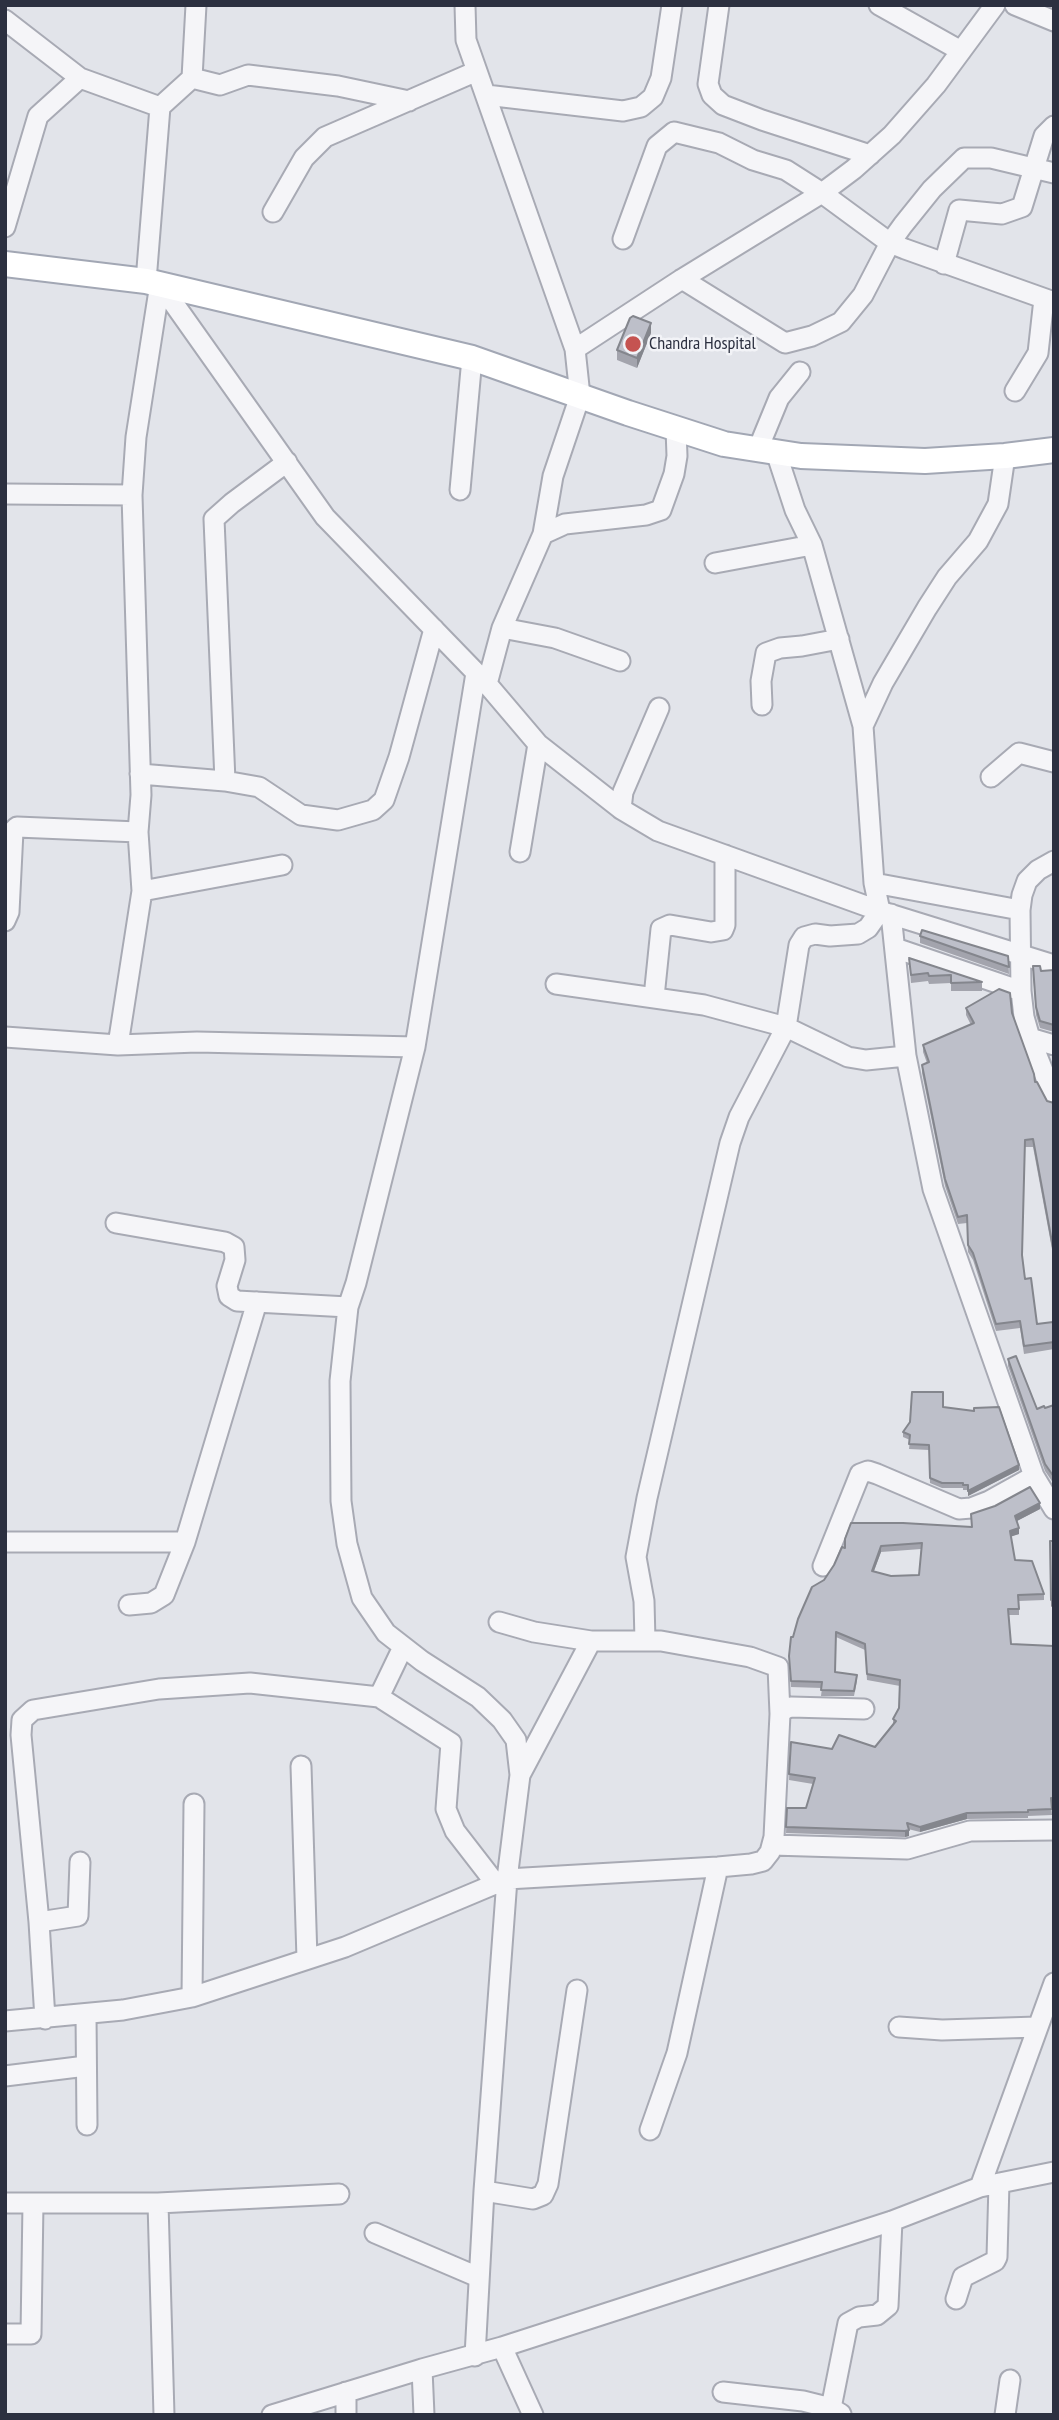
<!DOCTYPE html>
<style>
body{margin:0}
#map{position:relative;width:1059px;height:2420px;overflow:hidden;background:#e2e4ea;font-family:"PT Sans Narrow",sans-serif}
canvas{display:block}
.frame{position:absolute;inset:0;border:7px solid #2c3040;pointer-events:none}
</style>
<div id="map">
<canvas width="1059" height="2420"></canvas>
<div class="frame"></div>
</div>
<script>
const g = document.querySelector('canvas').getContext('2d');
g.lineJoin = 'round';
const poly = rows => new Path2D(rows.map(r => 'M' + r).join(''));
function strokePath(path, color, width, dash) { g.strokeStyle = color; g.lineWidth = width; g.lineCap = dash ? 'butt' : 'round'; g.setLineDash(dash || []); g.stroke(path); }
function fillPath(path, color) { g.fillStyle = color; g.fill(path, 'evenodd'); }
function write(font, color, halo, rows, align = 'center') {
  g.font = font + ' "PT Sans Narrow",sans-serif'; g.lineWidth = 5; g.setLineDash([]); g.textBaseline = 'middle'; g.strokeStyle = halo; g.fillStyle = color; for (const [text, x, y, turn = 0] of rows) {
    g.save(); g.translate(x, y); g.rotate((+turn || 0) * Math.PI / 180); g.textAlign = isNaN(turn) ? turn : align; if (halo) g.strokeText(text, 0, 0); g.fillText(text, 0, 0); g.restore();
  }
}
const minor = poly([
 [465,5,466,40,575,349],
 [719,5,708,84,712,95,723,105,762,120,870,155],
 [879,5,961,51],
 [1015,5,1054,21],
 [5,20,80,78,38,116,5,227],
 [80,78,160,107,192,78,196,5],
 [192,78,220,85,248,75,338,86,409,101],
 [486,95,623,111,641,107,653,97,661,78,672,5],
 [273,212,304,158,325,137,477,71],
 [623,239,657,146,674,132,719,143,753,160,786,170,822,193,890,243,905,249,1054,302],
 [944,264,959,210,1002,214,1022,207,1044,136,1054,126],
 [682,279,785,343,812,336,841,322,863,295,890,243,903,225,932,189,964,158,991,158,1054,173],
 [146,281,160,107],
 [160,284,325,517,487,684,538,744,621,809,658,831,880,911,1054,965],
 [1015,391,1038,353,1044,299],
 [758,449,779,398,800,372],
 [460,490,472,358],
 [5,494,132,495],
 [543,534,553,476,580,396,575,349,682,279,822,193,854,169,892,135,936,85,995,5],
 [715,563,812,545],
 [502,628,555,638,620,661],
 [487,684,502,628,543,534,565,524,646,515,661,510,674,474,677,456,676,429],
 [762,705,761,681,766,653,780,648,802,646,839,639],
 [863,726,883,683,927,608,947,577,978,541,998,504,1005,456],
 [140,774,225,781,259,787,301,815,338,820,373,810,384,800,399,757,434,629],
 [991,777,1019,753,1054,762],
 [225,781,214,519,232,503,287,462],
 [621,809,623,792,659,708],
 [520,852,538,744],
 [1054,861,1038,870,1027,881,1022,895,1020,910,1021,991,1024,1017,1030,1038,1054,1098],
 [874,883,1020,910],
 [142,891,282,865],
 [891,914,906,1056,933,1189,1034,1476,1054,1509],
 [5,921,9,912,13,831,17,827,138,832],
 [895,948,1021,991],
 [556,984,704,1005,786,1027,848,1057,866,1060,906,1056],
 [654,997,661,929,670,925,711,932,723,930,725,925,725,855],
 [5,1037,118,1045,197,1042,415,1047],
 [1030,1038,1054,1045],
 [118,1045,142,891,138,832,141,795,132,495,136,437,160,284],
 [116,1223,225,1242,234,1247,235,1260,227,1286,229,1296,237,1301,348,1307],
 [5,1542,185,1542],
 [823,1566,860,1474,868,1471,877,1474,959,1509,971,1508,989,1501,1034,1476],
 [129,1605,151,1603,164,1595,185,1542,257,1302],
 [499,1622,534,1632,591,1641,661,1641,750,1657,778,1667,780,1714],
 [645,1641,644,1601,636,1557,647,1498,730,1143,739,1117,786,1027,799,945,804,937,815,934,830,936,858,934,868,928,880,911,874,883,863,726,812,545,795,510,776,452],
 [379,1697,403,1647],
 [301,1766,307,1959],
 [520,1775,591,1641],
 [772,1845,907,1849,970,1831,1054,1830],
 [39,1922,78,1916,80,1862],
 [192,1997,194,1804],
 [86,2014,87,2125],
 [45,2019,39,1922,21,1735,22,1720,33,1710,159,1689,250,1683,379,1697,451,1743,446,1809,455,1831,496,1884],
 [5,2021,123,2010,192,1997,345,1947,507,1879,718,1867,751,1864,763,1861,770,1852,774,1837,780,1714,785,1709,791,1707,864,1709],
 [899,2027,942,2030,1037,2027],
 [5,2076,86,2066],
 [650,2130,677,2053,718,1867],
 [980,2187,1054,1983],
 [484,2191,533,2199,543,2195,548,2184,577,1990],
 [5,2203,158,2203,339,2194],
 [158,2203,164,2415],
 [375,2233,478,2277],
 [956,2299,963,2277,995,2261,997,2257,999,2183],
 [5,2334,31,2334,33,2203],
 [502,2347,533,2415],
 [475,2356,484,2191,507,1879,520,1775,516,1740,502,1720,478,1697,422,1661,386,1633,362,1598,347,1544,341,1501,340,1381,348,1307,356,1283,415,1047,476,673],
 [422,2369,424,2415],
 [723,2392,803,2401,831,2408,841,2414],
 [831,2408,848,2323,859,2317,877,2315,888,2306,892,2221],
 [272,2415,422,2369,502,2347,892,2221,980,2187,1054,2172],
 [346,2415,346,2392],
 [1005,2415,1010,2380]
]);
const major = poly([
 [5,264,146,281,472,358,628,413,724,444,801,456,925,461,1005,456,1054,450]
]);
strokePath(minor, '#a8aab4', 23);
strokePath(major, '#a2a7b4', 28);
strokePath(minor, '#f5f5f8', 19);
strokePath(major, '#fff', 24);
fillPath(poly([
 [651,333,637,368,617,360,617,350],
 [920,936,1008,956,1009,974,920,943],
 [909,958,982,982,982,991,951,991,951,983,929,984,928,981,911,983],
 [1054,970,1054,1032,1040,1028,1036,1015,1033,973],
 [966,1008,1012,1013,1035,1082,1047,1101,1054,1103,1054,1260,1033,1147,1025,1147,1022,1257,1025,1279,1037,1324,1054,1330,1054,1349,1024,1354,1020,1328,996,1331,973,1260,968,1252,967,1223,958,1224,945,1186,922,1073,922,1065,927,1063,923,1052,923,1045,971,1025,966,1015],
 [1008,1359,1037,1409,1045,1408,1054,1405,1054,1484,1045,1471,1008,1366],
 [943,1407,1019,1470,968,1496,968,1490,963,1490,963,1488,942,1488,930,1483,929,1450,909,1449,910,1440,903,1437,903,1432],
 [1040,1509,1017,1521,1019,1534,1011,1536,1015,1560,1044,1594,1044,1600,1019,1601,1019,1615,1009,1615,1011,1644,1054,1646,1054,1804,1051,1804,1052,1815,1028,1816,1028,1818,967,1819,920,1832,908,1829,909,1836,905,1837,786,1833,787,1808,806,1808,813,1784,789,1780,791,1742,832,1749,875,1747,893,1725,893,1719,899,1708,900,1686,867,1680,865,1650,836,1637,835,1672,857,1681,854,1696,821,1696,822,1688,791,1687,789,1656,793,1637,824,1580,845,1548,971,1527,971,1514],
 [921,1549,919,1575,891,1576,874,1571,881,1552]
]), '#a3a4ad');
fillPath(poly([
 [651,323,651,333,637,368,637,358],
 [1019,1465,1019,1470,968,1496,968,1491],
 [1040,1503,1040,1509,1015,1522,1015,1516],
 [1019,1528,1019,1534,1010,1537,1010,1531],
 [881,1546,881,1552,872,1576,872,1571],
 [1054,1598,1054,1605,1051,1607,1051,1600],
 [967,1813,967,1819,920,1832,920,1827],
 [909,1830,909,1836,905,1837,905,1831]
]), '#84868d');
const building = poly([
 [633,316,651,323,637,358,617,350,630,318,633,316],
 [922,930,1008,956,1009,967,920,936,922,930],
 [909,958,982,982,951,983,951,975,929,976,928,973,911,975,909,958],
 [1033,966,1040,966,1041,971,1054,970,1054,1025,1040,1021,1036,1007,1033,966],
 [999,989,1010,993,1012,1013,1034,1074,1035,1082,1037,1082,1047,1101,1054,1103,1054,1253,1033,1139,1025,1140,1022,1255,1025,1279,1031,1278,1037,1324,1053,1322,1054,1342,1024,1346,1020,1321,996,1324,973,1253,968,1245,967,1215,958,1217,945,1179,922,1065,929,1062,923,1045,974,1023,966,1008,999,989],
 [1016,1356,1037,1409,1044,1406,1045,1408,1054,1405,1054,1477,1045,1464,1008,1359,1016,1356],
 [912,1392,943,1392,943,1407,974,1411,974,1408,999,1407,1019,1465,968,1491,968,1485,963,1485,963,1483,942,1483,930,1478,929,1445,909,1444,910,1435,903,1432,910,1422,912,1392],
 [1030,1487,1040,1503,1015,1516,1019,1528,1010,1531,1015,1560,1032,1561,1044,1594,1018,1595,1019,1609,1008,1609,1011,1644,1054,1646,1054,1799,1051,1798,1052,1809,1028,1810,1028,1812,967,1813,920,1827,907,1823,909,1830,905,1831,786,1827,787,1808,806,1808,815,1778,789,1774,791,1742,832,1749,839,1735,875,1747,896,1721,893,1719,899,1708,900,1680,867,1674,865,1644,836,1632,835,1672,857,1675,854,1691,821,1690,822,1682,791,1681,789,1656,791,1637,793,1637,798,1619,812,1587,824,1580,834,1565,842,1547,845,1548,845,1539,851,1523,903,1523,972,1527,971,1514,995,1506,1030,1487],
 [922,1543,919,1575,891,1576,872,1571,881,1546,922,1543],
 [1050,1541,1054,1541,1054,1598,1051,1600,1050,1541]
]);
fillPath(building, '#bdbfc9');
strokePath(building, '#84868d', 2);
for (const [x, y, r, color] of [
 [633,344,9,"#c55351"]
]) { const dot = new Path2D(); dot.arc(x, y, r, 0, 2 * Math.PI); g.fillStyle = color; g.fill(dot); strokePath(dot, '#f2f3f7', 2.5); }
write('18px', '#2c3040', '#f2f3f7', [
 ["Chandra Hospital",649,344]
], 'left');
</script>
